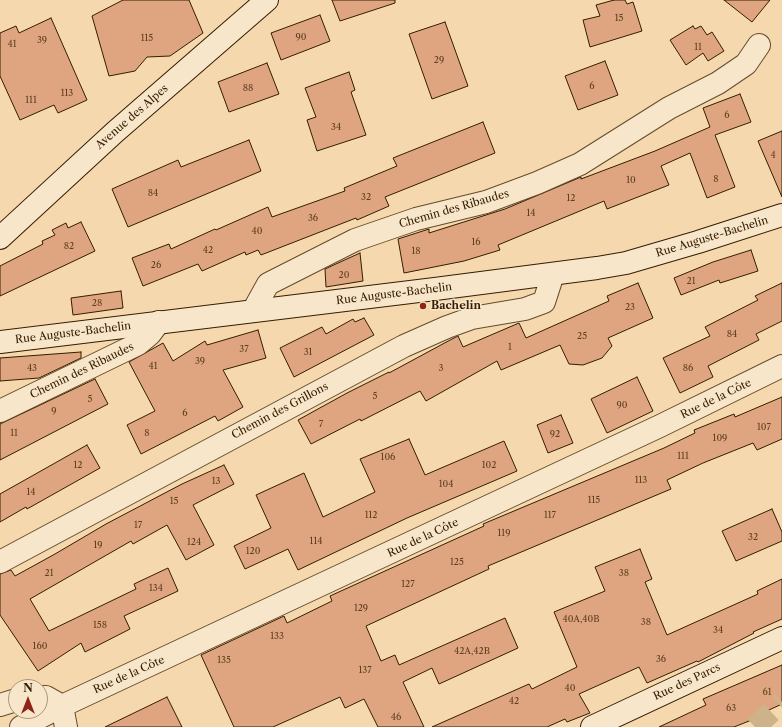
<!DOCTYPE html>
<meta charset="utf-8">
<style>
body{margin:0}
#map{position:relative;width:782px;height:727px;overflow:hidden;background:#f5d8ad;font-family:"Libre Caslon Text",serif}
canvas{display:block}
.north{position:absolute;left:8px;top:679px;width:40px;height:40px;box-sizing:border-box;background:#f8e6ca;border:1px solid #aa9679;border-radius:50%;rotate:0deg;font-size:11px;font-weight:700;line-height:16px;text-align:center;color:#341d00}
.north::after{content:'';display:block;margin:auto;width:14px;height:18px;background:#8f2418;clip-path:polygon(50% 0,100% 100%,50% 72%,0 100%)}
</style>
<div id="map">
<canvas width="782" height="727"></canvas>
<div class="north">N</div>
</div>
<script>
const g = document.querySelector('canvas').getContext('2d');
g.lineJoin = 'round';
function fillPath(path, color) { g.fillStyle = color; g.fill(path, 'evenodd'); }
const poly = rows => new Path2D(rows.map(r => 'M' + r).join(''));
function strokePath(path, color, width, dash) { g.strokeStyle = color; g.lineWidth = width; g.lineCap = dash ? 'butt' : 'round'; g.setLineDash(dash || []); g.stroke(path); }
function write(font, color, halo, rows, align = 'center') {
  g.font = font + ' "Libre Caslon Text",serif'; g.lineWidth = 3; g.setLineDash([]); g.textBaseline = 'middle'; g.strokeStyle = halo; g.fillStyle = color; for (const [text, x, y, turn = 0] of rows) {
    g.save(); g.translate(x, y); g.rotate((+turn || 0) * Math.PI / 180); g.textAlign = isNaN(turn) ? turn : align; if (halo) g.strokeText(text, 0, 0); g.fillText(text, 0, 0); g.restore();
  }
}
const building = poly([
 [123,0,189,0,203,33,170,56,147,57,135,71,109,76,92,16,123,0],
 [332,0,395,0,395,3,340,21,332,0],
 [614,0,625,0,627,4,633,2,642,31,590,47,583,20,600,16,596,5,614,0],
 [724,0,770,0,752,22,724,0],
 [320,15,330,41,281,60,271,33,320,15],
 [51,18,87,100,58,113,54,105,20,120,0,76,0,33,16,26,19,33,51,18],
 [445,22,468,86,432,99,409,34,445,22],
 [693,26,695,29,701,26,707,35,712,32,724,51,708,61,703,53,686,65,670,40,693,26],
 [605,61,618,95,578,110,565,76,605,61],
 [267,63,279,94,229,112,218,82,267,63],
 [349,72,355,90,351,92,366,135,317,151,307,120,316,117,305,88,349,72],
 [740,94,751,122,715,135,735,187,707,198,690,153,661,166,669,185,607,209,604,201,498,245,500,250,464,261,404,273,398,239,429,229,429,233,505,209,581,177,581,179,655,151,710,127,703,108,740,94],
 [483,122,495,153,385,197,389,206,357,220,356,218,261,255,258,250,246,255,245,252,202,271,198,264,143,286,132,258,169,244,171,249,215,229,216,230,268,207,272,217,345,191,344,188,397,166,393,158,483,122],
 [782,131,782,197,758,141,782,131],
 [249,140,261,171,128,227,112,189,178,160,181,167,249,140],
 [81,222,95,251,0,296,0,266,43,244,42,241,55,235,52,230,66,223,68,228,81,222],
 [751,250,758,271,720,283,719,280,681,295,674,278,713,262,751,250],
 [360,253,363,281,326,287,325,269,360,253],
 [638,283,653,318,608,338,612,346,602,358,583,365,569,364,560,345,501,370,497,361,426,401,420,391,361,421,360,419,311,444,298,420,347,393,389,372,389,373,452,339,458,336,463,347,519,323,526,338,609,301,607,296,638,283],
 [782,283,782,321,756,334,759,340,708,366,713,377,680,393,663,358,710,336,705,327,758,300,755,296,782,283],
 [121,291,123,308,73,315,71,298,121,291],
 [364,318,374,335,294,377,280,348,322,327,326,334,353,319,355,322,364,318],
 [258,330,266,358,223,370,243,407,218,421,215,416,141,454,127,425,155,411,129,362,163,343,173,361,205,341,207,345,258,330],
 [81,352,81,358,39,378,0,381,0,358,81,352],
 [637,377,653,411,607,433,591,399,637,377],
 [95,379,108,404,0,460,0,424,95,379],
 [782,397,782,439,757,450,753,443,703,463,667,480,671,489,488,566,489,569,366,626,381,661,395,655,399,665,505,618,518,648,439,684,432,668,403,682,424,727,378,727,364,699,345,708,340,697,273,727,234,727,201,655,284,616,287,623,332,601,330,596,484,526,483,524,664,448,695,433,694,430,734,414,735,417,782,397],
 [561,415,573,443,548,453,537,425,561,415],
 [409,439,425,475,504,441,517,471,407,518,298,570,288,549,245,569,234,546,271,528,256,495,304,473,323,517,375,492,360,459,409,439],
 [87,445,100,468,27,509,26,507,0,522,0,494,87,445],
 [224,465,234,484,193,505,214,545,186,560,167,525,133,544,131,541,30,599,49,631,136,589,134,584,168,568,178,591,124,616,130,629,85,652,81,643,38,671,0,615,0,574,11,570,15,576,55,554,106,524,182,484,224,465],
 [772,509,782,532,782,541,736,561,722,531,772,509],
 [640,549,652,579,645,582,667,635,758,594,757,591,782,579,782,619,753,632,754,633,698,662,697,661,647,683,639,667,579,694,590,713,567,722,565,719,547,727,432,727,529,684,532,689,577,667,554,612,605,591,595,567,640,549],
 [782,665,782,704,758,715,759,717,734,727,659,727,706,705,703,699,782,665],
 [167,697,182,727,105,727,167,697]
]);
fillPath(building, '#dfa581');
strokePath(building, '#341d00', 1);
strokePath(poly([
 [755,727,782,702]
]), '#ceb38a', 22, [22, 11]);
const street = poly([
 [253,311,268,284,355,240,416,219,486,202,537,183,580,164,669,108,718,83,746,64,759,45],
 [0,411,138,344,150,334,159,322],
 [0,562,404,346,447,327,472,318,525,309,544,302,553,274],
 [40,697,46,697,62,706],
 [0,705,16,700],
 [62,706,66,727],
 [21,727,62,706,660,426,782,366]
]);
const secondary = poly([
 [0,238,115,132,267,0],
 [0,342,435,289,597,268,626,263,698,242,782,215],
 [592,727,782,638]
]);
strokePath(street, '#644c2b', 24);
strokePath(secondary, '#341d00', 24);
strokePath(street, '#f8e6ca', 22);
strokePath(secondary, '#f8e6ca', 22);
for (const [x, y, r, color] of [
 [423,306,4,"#8f2418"]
]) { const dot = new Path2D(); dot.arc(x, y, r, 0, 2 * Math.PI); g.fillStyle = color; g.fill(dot); strokePath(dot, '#f8e6ca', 1.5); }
write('9px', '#5f3f20', null, [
 ["15",619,18],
 ["90",301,37],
 ["115",147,38],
 ["39",42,40],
 ["41",12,44],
 ["11",698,47],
 ["29",439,60],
 ["6",592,86],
 ["88",248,88],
 ["113",67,93],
 ["111",31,100],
 ["6",727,115],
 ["34",336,127],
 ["4",773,155],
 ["8",716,179],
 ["10",631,180],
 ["84",153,193],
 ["32",366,197],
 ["12",571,198],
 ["14",531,213],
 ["36",313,218],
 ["40",257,231],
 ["16",476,242],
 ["82",69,246],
 ["42",208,250],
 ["18",416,251],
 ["26",156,265],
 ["20",344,275],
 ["21",691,281],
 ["28",97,303],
 ["23",630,307],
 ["84",732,334],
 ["25",582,336],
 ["1",510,347],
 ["37",244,349],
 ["31",308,352],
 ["39",200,361],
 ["41",153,366],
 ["43",32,368],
 ["3",441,368],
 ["86",688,368],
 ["5",375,396],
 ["5",90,399],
 ["90",622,405],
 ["9",54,411],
 ["6",185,413],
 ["7",321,424],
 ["107",764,427],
 ["11",14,433],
 ["8",147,433],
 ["92",555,434],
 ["109",720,438],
 ["111",683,456],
 ["106",388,457],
 ["12",78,465],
 ["102",489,465],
 ["113",641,480],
 ["13",216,481],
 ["104",446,484],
 ["14",31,492],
 ["115",594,500],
 ["15",174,501],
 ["112",371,515],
 ["117",550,515],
 ["17",138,525],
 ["119",504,533],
 ["32",753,537],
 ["114",316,541],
 ["124",194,542],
 ["19",98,545],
 ["120",253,551],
 ["125",457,562],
 ["21",49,573],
 ["38",624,573],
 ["127",408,584],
 ["134",156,588],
 ["129",361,608],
 ["40A,40B",581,619],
 ["38",646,622],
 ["158",100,625],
 ["34",718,630],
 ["133",277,636],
 ["160",40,646],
 ["42A,42B",472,651],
 ["36",661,659],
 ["135",224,660],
 ["137",365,670],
 ["40",570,688],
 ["61",767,692],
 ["42",514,701],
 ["63",731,708],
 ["46",396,717]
]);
write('11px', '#341d00', '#f8e6ca', [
 ["Avenue des Alpes",132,117,-41],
 ["Chemin des Ribaudes",454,209,-16],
 ["Rue Auguste-Bachelin",712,237,-17],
 ["Rue Auguste-Bachelin",394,294,-7],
 ["Rue Auguste-Bachelin",73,333,-7],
 ["Chemin des Ribaudes",82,371,-26],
 ["Rue de la Côte",716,399,-26],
 ["Chemin des Grillons",280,411,-28],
 ["Rue de la Côte",423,538,-25],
 ["Rue de la Côte",129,675,-24],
 ["Rue des Parcs",687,682,-25]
]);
write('bold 11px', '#341d00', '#f8e6ca', [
 ["Bachelin",431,306]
], 'left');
</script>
